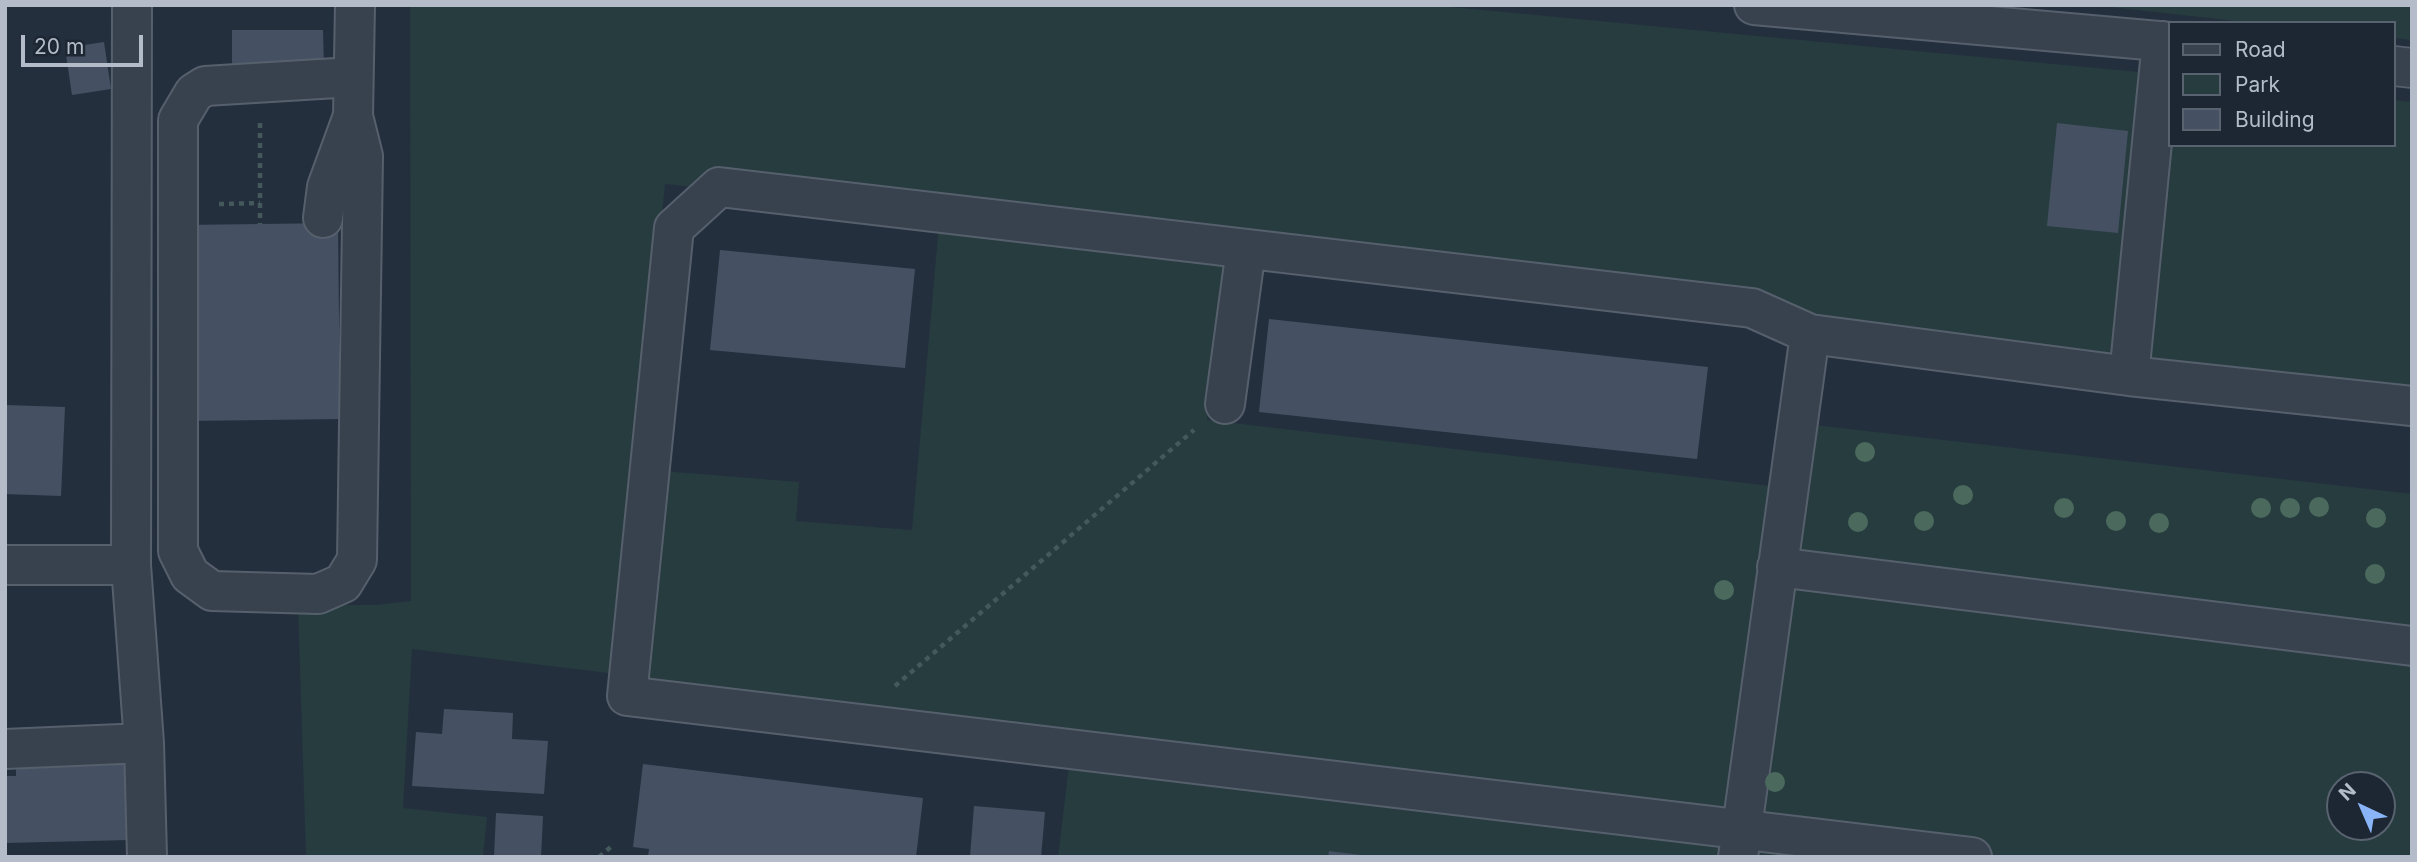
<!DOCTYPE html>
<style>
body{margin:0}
#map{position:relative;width:2417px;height:862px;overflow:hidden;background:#242f3e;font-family:Inter,sans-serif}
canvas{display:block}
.frame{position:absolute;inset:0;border:7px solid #b4bcc9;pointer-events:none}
.legend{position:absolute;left:2168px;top:21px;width:228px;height:126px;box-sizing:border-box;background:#1d2633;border:2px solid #59626f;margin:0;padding:9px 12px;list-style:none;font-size:21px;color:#b4bcc9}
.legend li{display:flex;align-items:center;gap:14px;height:35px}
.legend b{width:35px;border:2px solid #59626f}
.north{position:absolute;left:2326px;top:771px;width:70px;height:70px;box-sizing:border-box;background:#1d2633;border:2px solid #59626f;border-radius:50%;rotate:316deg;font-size:19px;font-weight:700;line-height:28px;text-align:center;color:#b4bcc9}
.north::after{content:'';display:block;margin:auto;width:24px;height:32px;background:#8ab4f8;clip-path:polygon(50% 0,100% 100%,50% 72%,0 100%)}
.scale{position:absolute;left:21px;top:35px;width:122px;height:32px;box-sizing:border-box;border:4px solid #b4bcc9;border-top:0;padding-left:9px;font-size:21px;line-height:24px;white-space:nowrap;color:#b4bcc9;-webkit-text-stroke:5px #1d2633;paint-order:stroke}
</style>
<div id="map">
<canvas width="2417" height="862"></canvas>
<div class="frame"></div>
<ul class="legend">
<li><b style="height:9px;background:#38414e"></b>Road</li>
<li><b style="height:19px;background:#263c3f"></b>Park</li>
<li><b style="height:19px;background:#455162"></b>Building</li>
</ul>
<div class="north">N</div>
<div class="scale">20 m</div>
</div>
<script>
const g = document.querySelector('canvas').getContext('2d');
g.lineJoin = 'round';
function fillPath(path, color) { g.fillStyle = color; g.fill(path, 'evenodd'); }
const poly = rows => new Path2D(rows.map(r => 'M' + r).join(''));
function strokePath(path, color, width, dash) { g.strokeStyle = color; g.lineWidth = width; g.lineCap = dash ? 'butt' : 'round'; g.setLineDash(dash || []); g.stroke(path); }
fillPath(poly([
 [410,5,1430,5,2170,75,2170,145,2394,145,2394,100,2412,102,2412,405,1228,247,1207,420,1788,488,1797,423,2412,494,2412,857,1058,857,1071,749,627,696,650,470,799,482,796,521,912,530,940,213,665,184,616,674,412,649,403,808,487,817,483,857,306,857,298,605,376,605,411,601],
 [2340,785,2382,785,2382,827,2340,827],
 [2092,5,2412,5,2412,40,2394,38,2394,23,2254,23]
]), '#263c3f');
fillPath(poly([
 [232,30,323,30,324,71,232,71],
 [104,42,111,89,72,95,65,48],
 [2057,123,2128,131,2118,233,2047,226],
 [338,223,340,419,185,421,183,225],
 [720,250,915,269,905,368,710,350],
 [1269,319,1708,367,1697,459,1259,412],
 [5,405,65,407,61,496,5,494],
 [444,709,513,713,512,739,548,741,544,794,412,786,416,732,442,734],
 [127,758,129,840,5,843,5,776,16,776,16,761],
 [643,764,923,798,916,857,648,857,649,849,633,847],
 [974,806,1045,812,1041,857,970,857],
 [496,813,543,816,541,857,494,857],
 [1329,851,1361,855,1361,857,1328,857]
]), '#455162');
const minor = poly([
 [132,5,131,565,144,743,147,857],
 [1754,5,2170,42],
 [2394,66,2412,68],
 [353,77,205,86,194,93,178,120,178,551,190,575,212,591,318,594,343,583,357,560,363,156,353,116,355,5],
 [323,218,327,187,353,116],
 [2129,376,2162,41],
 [1225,404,1246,249],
 [5,565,131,565],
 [1777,567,2412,646],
 [5,749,144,743],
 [1738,857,1810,334],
 [1972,857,627,696,674,228,719,187,1752,308,1810,334,2129,376,2412,406]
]);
strokePath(minor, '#565f6c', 42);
strokePath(poly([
 [260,123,260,224],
 [219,204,260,203],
 [895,686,1194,430],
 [599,857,612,846]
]), '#44595c', 4.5, [5, 5]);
strokePath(minor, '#38414e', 38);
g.fillStyle = '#4b6a5d';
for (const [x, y] of [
 [1865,452],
 [1963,495],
 [2319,507],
 [2064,508],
 [2261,508],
 [2290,508],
 [2376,518],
 [1924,521],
 [2116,521],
 [1858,522],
 [2159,523],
 [2375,574],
 [1724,590],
 [1775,782]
]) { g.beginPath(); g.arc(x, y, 10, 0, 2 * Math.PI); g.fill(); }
</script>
